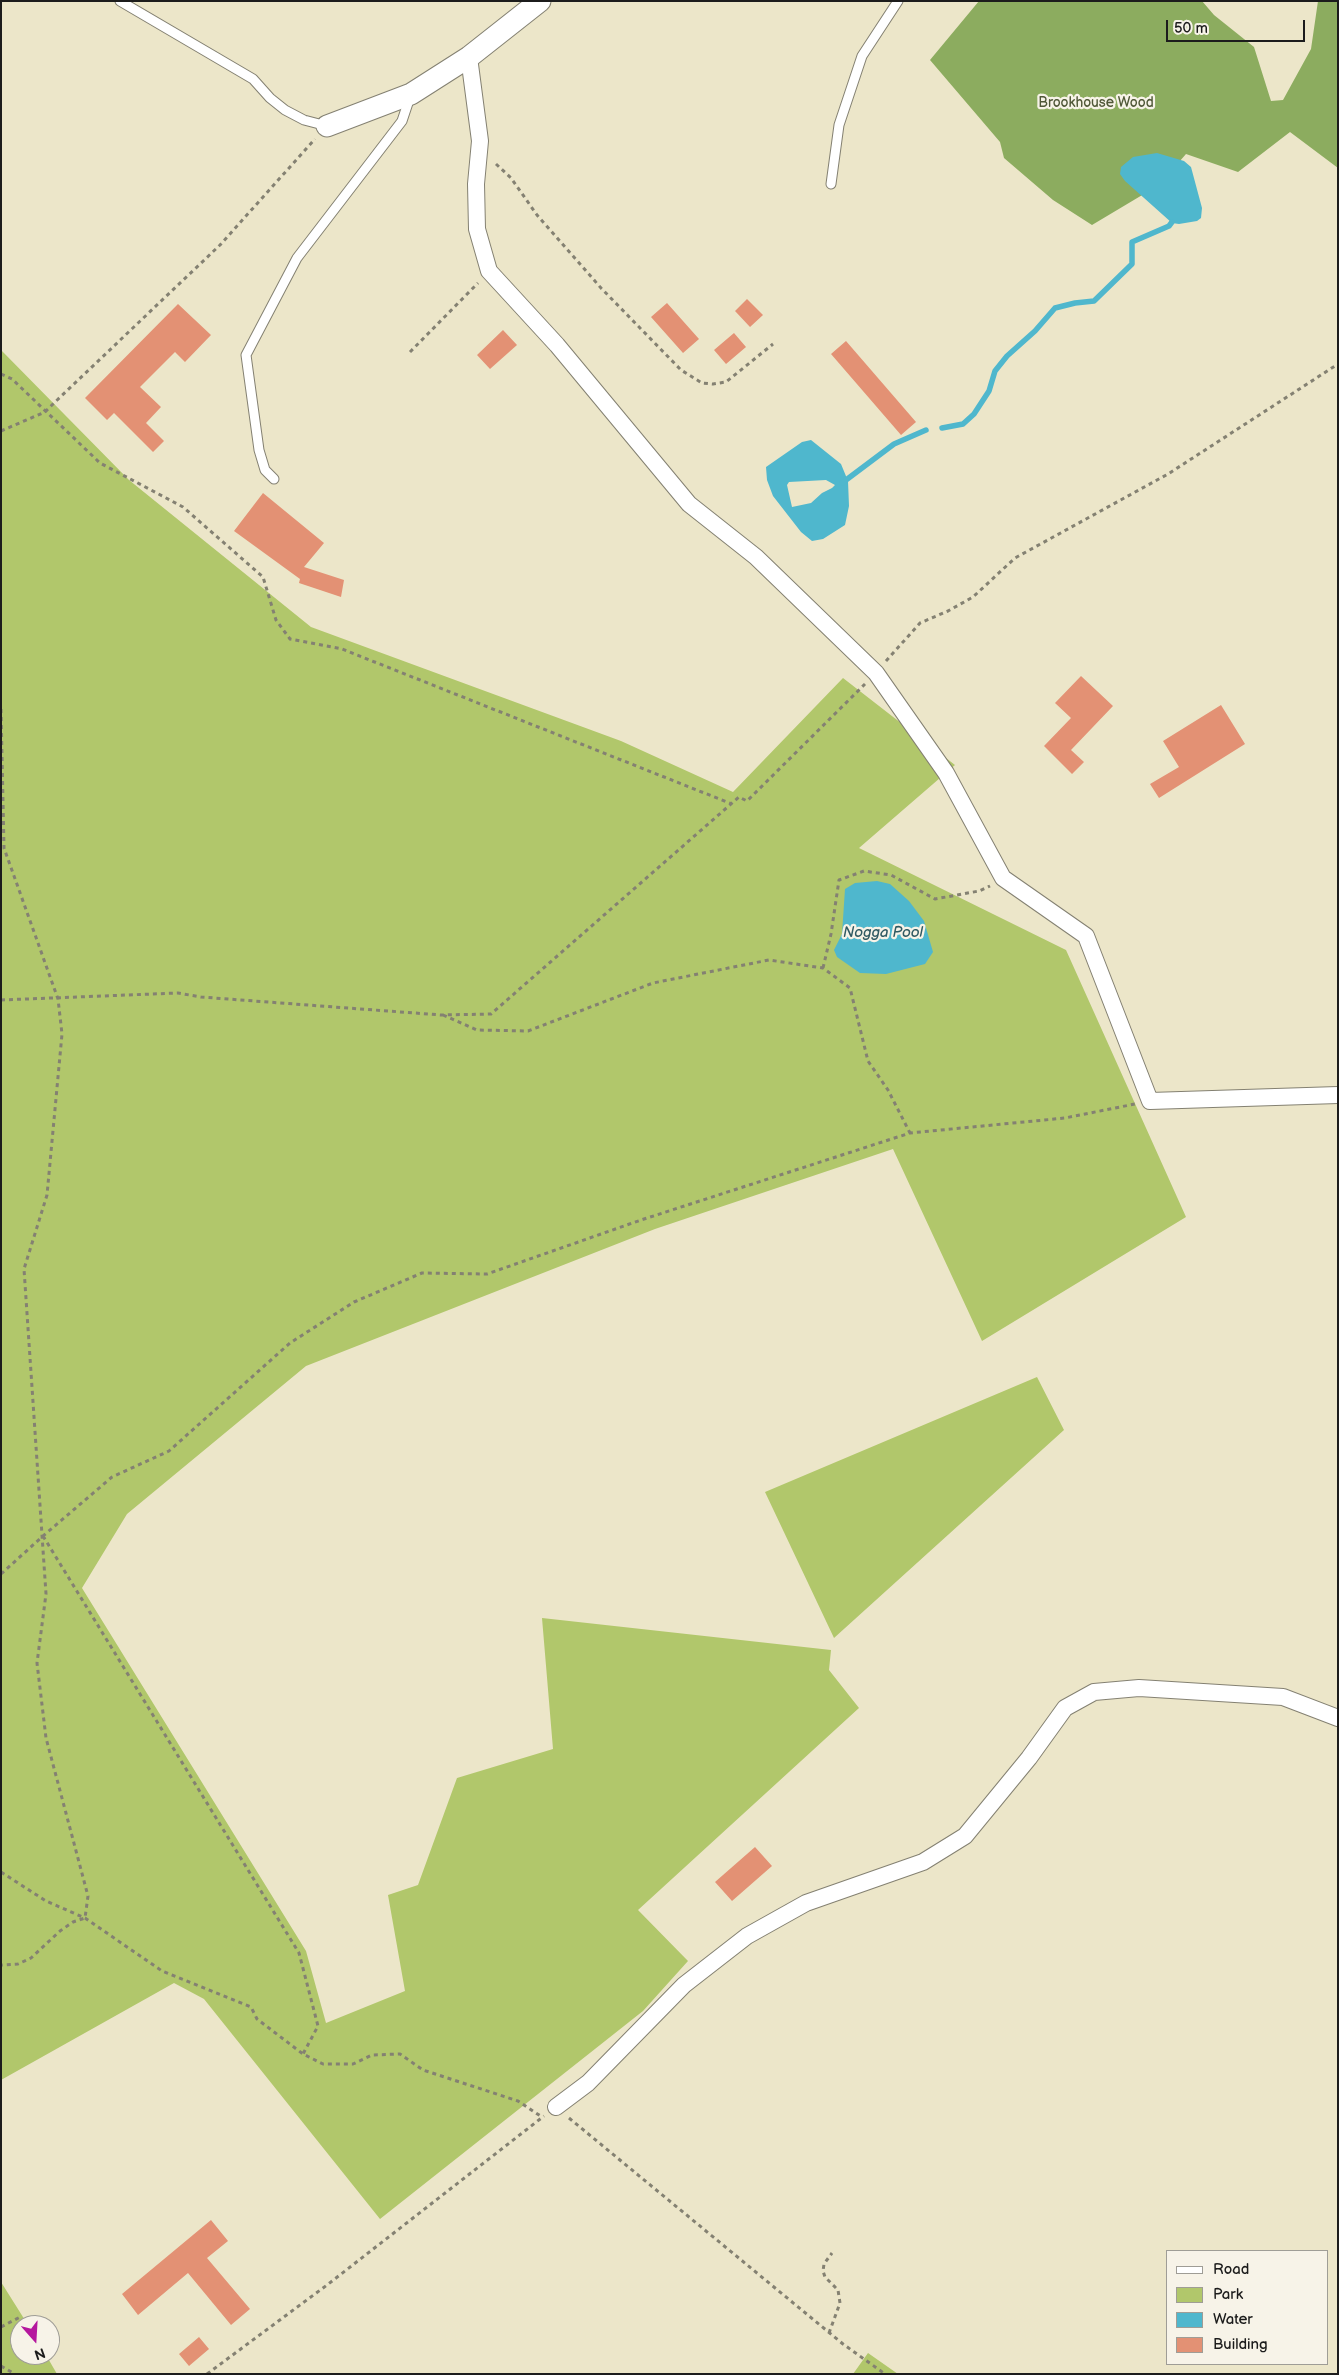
<!DOCTYPE html>
<style>
body{margin:0}
#map{position:relative;width:1339px;height:2375px;overflow:hidden;background:#ece6c9;font-family:"Balsamiq Sans",sans-serif}
canvas{display:block}
.frame{position:absolute;inset:0;border:2px solid #1c1c1c;pointer-events:none}
.legend{position:absolute;left:1166px;top:2250px;width:162px;height:115px;box-sizing:border-box;background:#f7f3e8;border:1px solid #9f9d96;margin:0;padding:6px 9px;list-style:none;font-size:15px;color:#1c1c1c}
.legend li{display:flex;align-items:center;gap:10px;height:25px}
.legend b{width:25px;border:1px solid #9f9d96}
.north{position:absolute;left:10px;top:2315px;width:50px;height:50px;box-sizing:border-box;background:#f7f3e8;border:1px solid #9f9d96;border-radius:50%;rotate:161deg;font-size:14px;font-weight:700;line-height:20px;text-align:center;color:#1c1c1c}
.north::after{content:'';display:block;margin:auto;width:18px;height:22px;background:#b5179e;clip-path:polygon(50% 0,100% 100%,50% 72%,0 100%)}
.scale{position:absolute;left:1166px;top:20px;width:139px;height:22px;box-sizing:border-box;border:2px solid #1c1c1c;border-top:0;padding-left:6px;font-size:15px;line-height:18px;white-space:nowrap;color:#1c1c1c;-webkit-text-stroke:4px #f7f3e8;paint-order:stroke}
</style>
<div id="map">
<canvas width="1339" height="2375"></canvas>
<div class="frame"></div>
<ul class="legend">
<li><b style="height:6px;background:#fff"></b>Road</li>
<li><b style="height:14px;background:#b1c76b"></b>Park</li>
<li><b style="height:14px;background:#4fb7cd"></b>Water</li>
<li><b style="height:14px;background:#e39174"></b>Building</li>
</ul>
<div class="north">N</div>
<div class="scale">50 m</div>
</div>
<script>
const g = document.querySelector('canvas').getContext('2d');
g.lineJoin = 'round';
function fillPath(path, color) { g.fillStyle = color; g.fill(path, 'evenodd'); }
const poly = rows => new Path2D(rows.map(r => 'M' + r).join(''));
function strokePath(path, color, width, dash) { g.strokeStyle = color; g.lineWidth = width; g.lineCap = dash ? 'butt' : 'round'; g.setLineDash(dash || []); g.stroke(path); }
function write(font, color, halo, rows, align = 'center') {
  g.font = font + ' "Balsamiq Sans",sans-serif'; g.lineWidth = 4.5; g.setLineDash([]); g.textBaseline = 'middle'; g.strokeStyle = halo; g.fillStyle = color; for (const [text, x, y, turn = 0] of rows) {
    g.save(); g.translate(x, y); g.rotate((+turn || 0) * Math.PI / 180); g.textAlign = isNaN(turn) ? turn : align; if (halo) g.strokeText(text, 0, 0); g.fillText(text, 0, 0); g.restore();
  }
}
fillPath(poly([
 [1,350,129,480,311,627,621,741,733,792,843,678,955,765,859,848,1066,950,1186,1217,982,1341,893,1149,655,1229,306,1366,127,1514,82,1588,306,1951,326,2023,405,1991,388,1895,418,1885,457,1778,553,1749,542,1618,831,1650,829,1670,859,1708,638,1910,688,1961,643,2011,380,2219,204,1999,174,1983,1,2080],
 [1037,1377,1064,1430,834,1638,765,1492],
 [1,2282,28,2325,20,2325,20,2355,46,2355,57,2374,1,2374],
 [868,2353,898,2374,853,2374]
]), '#b1c76b');
fillPath(poly([
 [979,1,1202,1,1214,15,1254,47,1271,101,1283,100,1311,49,1318,1,1338,1,1338,168,1290,132,1238,172,1186,154,1159,185,1092,225,1053,200,1004,158,1000,142,930,60]
]), '#8cac5f');
fillPath(poly([
 [1157,153,1184,161,1191,167,1202,208,1201,218,1197,221,1179,224,1172,223,1125,181,1120,174,1121,167,1133,157],
 [811,440,841,464,848,481,849,506,845,525,823,539,812,541,801,532,773,496,767,480,766,467,802,442],
 [826,480,835,485,832,488,822,493,811,503,792,507,787,485,789,482],
 [877,881,890,884,909,901,924,921,933,952,925,964,886,974,860,973,837,957,834,950,842,934,845,889,855,883]
]), '#4fb7cd');
strokePath(poly([
 [942,428,963,424,974,414,989,391,995,371,1007,356,1035,331,1055,308,1075,303,1094,301,1132,264,1132,242,1169,226,1172,222],
 [842,483,894,444,926,430]
]), '#4fb7cd', 5.5);
fillPath(poly([
 [747,299,763,315,750,327,735,311],
 [667,303,699,339,683,353,651,317],
 [178,304,211,335,185,362,175,352,140,387,161,407,146,423,164,441,153,452,114,413,107,420,85,398],
 [503,330,517,345,490,369,477,355],
 [734,333,746,347,726,364,714,350],
 [846,341,916,422,901,435,831,354],
 [263,493,324,543,304,567,344,580,341,597,299,583,300,579,234,531],
 [1081,676,1113,706,1071,750,1084,762,1072,774,1044,746,1071,718,1055,703],
 [1221,705,1245,744,1159,798,1150,784,1179,767,1163,741],
 [755,1847,772,1866,732,1901,715,1882],
 [211,2220,228,2241,207,2258,250,2309,231,2325,188,2273,138,2315,122,2294],
 [199,2337,209,2349,189,2366,179,2354]
]), '#e39174');
const service = poly([
 [120,1,253,79,270,98,285,110,304,120,327,126],
 [831,184,839,125,862,56,898,1],
 [274,479,265,470,259,450,246,355,297,258,402,121,410,97]
]);
const minor = poly([
 [469,57,480,141,476,184,477,229,489,271,557,345,689,504,756,557,876,673,946,773,1003,878,1086,936,1150,1101,1338,1095],
 [556,2107,588,2083,684,1985,747,1936,806,1903,923,1862,965,1836,1029,1758,1065,1708,1094,1692,1139,1688,1283,1697,1338,1718]
]);
const tertiary = poly([
 [327,126,411,94,469,57,540,1]
]);
strokePath(service, '#848172', 11);
strokePath(minor, '#848172', 18);
strokePath(tertiary, '#848172', 23);
strokePath(poly([
 [496,164,511,178,537,215,601,288,681,370,702,383,713,384,726,382,773,344],
 [410,352,478,283],
 [1,374,12,379,100,463,183,507,263,577,276,620,290,639,342,649,732,804],
 [1,431,45,412,53,404,220,245,315,139],
 [886,661,920,623,948,611,973,597,1015,558,1168,474,1338,364],
 [1,709,4,848,58,999,62,1034,47,1195,24,1269,46,1594,37,1663,46,1738,88,1896,85,1918,73,1922,60,1931,31,1958,18,1964,1,1965],
 [823,968,831,934,839,880,864,871,891,875,935,899,979,891,990,886],
 [1,1000,178,993,201,997,441,1015,491,1014,739,797,747,801,865,684],
 [443,1015,477,1030,528,1031,653,983,769,960,823,968,850,988,868,1061,888,1090,910,1133],
 [43,1536,299,1953,318,2026,303,2054],
 [1,1574,43,1536,112,1477,169,1451,290,1343,354,1302,422,1273,487,1274,641,1220,910,1133,1065,1118,1135,1104],
 [1,1872,46,1901,85,1918,162,1971,251,2007,257,2019,303,2054,323,2064,353,2064,372,2055,400,2054,423,2070,518,2101,542,2117],
 [569,2118,843,2344,885,2374],
 [1,2327,22,2316],
 [829,2333,840,2303,838,2290,825,2277,823,2271,824,2264,832,2253],
 [1,2366,15,2374],
 [207,2374,327,2285,544,2116]
]), '#848172', 3, [4, 4]);
strokePath(service, '#fff', 9);
strokePath(minor, '#fff', 16);
strokePath(tertiary, '#fff', 21);
write('14px', '#505838', '#f7f3e8', [
 ["Brookhouse Wood",1096,103]
]);
write('italic 15px', '#305a63', '#f7f3e8', [
 ["Nogga Pool",883,933]
]);
</script>
